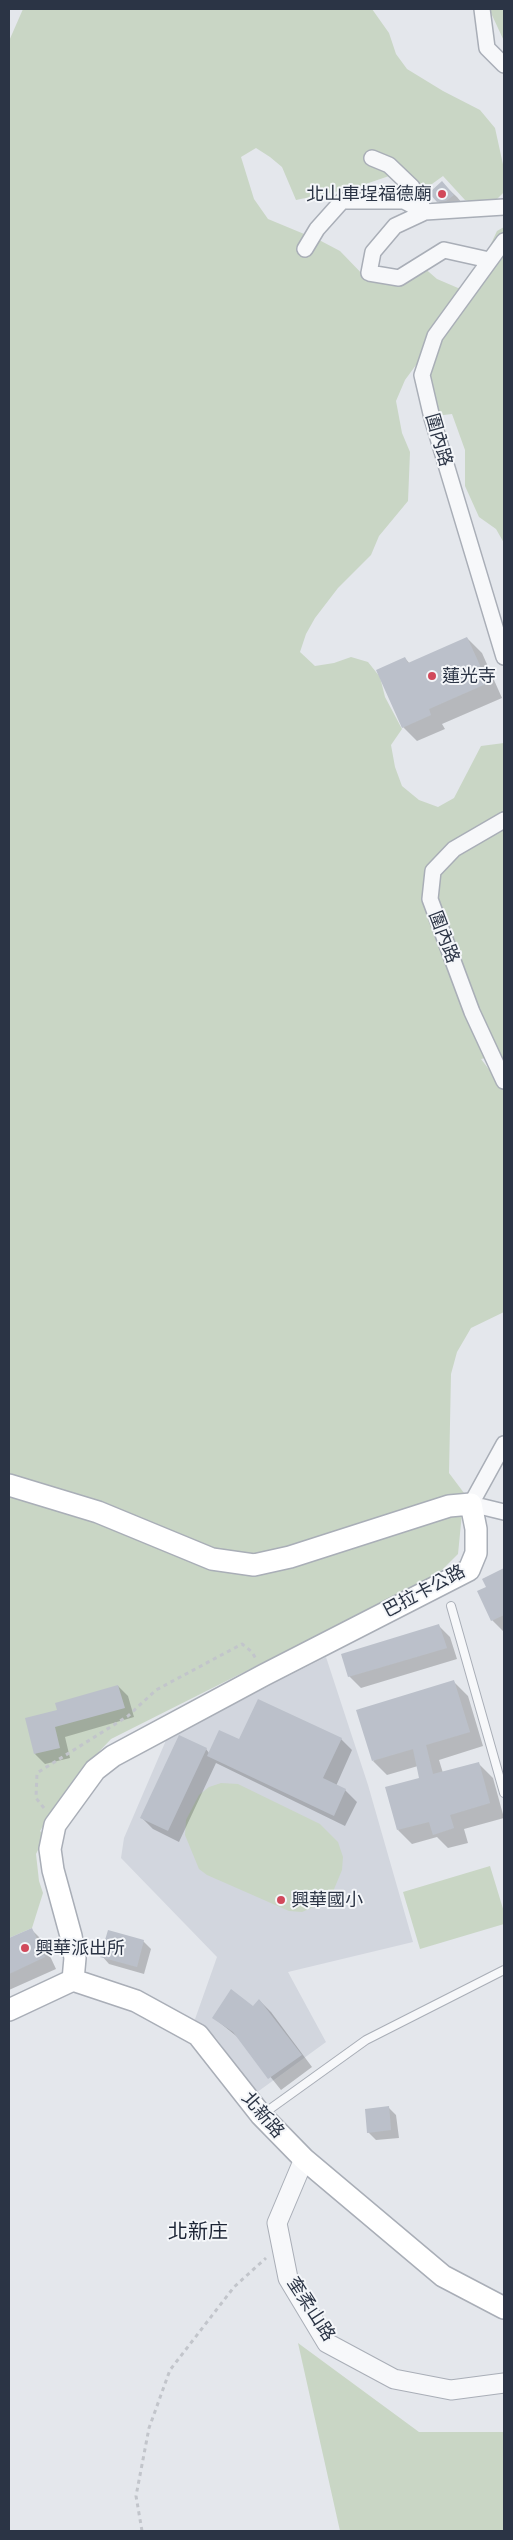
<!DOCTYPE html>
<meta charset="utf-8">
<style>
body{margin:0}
#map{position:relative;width:513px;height:2540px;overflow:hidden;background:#e4e7ec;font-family:"Asap Condensed",sans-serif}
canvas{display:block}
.frame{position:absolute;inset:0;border:10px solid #2b3445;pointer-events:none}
</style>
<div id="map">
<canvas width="513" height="2540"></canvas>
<div class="frame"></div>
</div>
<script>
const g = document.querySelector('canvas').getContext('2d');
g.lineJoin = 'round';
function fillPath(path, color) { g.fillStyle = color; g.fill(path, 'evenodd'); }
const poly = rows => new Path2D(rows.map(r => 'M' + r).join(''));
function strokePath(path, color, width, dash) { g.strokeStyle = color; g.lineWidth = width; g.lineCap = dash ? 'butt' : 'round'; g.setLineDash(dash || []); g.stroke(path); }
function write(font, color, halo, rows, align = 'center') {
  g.font = font + ' "Asap Condensed","Noto Sans TC",sans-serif'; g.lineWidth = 4; g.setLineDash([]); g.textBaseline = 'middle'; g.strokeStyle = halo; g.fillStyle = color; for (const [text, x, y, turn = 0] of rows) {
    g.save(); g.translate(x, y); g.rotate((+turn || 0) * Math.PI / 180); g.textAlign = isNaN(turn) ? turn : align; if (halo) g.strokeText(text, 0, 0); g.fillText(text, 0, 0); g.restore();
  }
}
fillPath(poly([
 [326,1657,368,1785,413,1942,288,1972,326,2042,256,2093,216,2038,194,2022,217,1957,121,1858,124,1838,167,1738]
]), '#d2d6de');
fillPath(poly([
 [23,9,372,9,389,33,396,54,407,69,443,91,480,110,495,128,504,169,504,192,497,199,475,203,465,200,443,176,421,192,392,175,354,188,296,200,282,167,270,157,256,148,241,157,254,199,268,219,321,241,340,251,368,280,389,285,422,266,437,279,458,288,476,283,487,267,489,248,497,231,504,227,504,543,496,529,479,517,465,486,465,450,452,414,435,416,430,400,431,378,416,365,405,380,396,401,402,433,410,452,408,501,379,536,371,555,338,588,315,618,306,634,300,652,315,666,334,663,351,657,368,662,380,677,385,697,402,729,391,745,395,767,402,786,419,800,438,807,454,798,481,746,504,743,504,1060,498,1055,481,1059,504,1089,504,1312,471,1328,457,1352,451,1374,449,1473,464,1493,458,1554,437,1575,111,1739,77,1775,40,1831,45,1836,36,1854,39,1881,43,1893,32,1928,9,1938,9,41],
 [490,9,504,9,504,41,491,13],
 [221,1783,238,1784,320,1824,338,1842,343,1857,342,1870,332,1894,323,1903,302,1912,289,1911,207,1875,199,1869,185,1835,186,1820,199,1795,209,1787],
 [490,1866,504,1912,504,1924,420,1949,403,1892],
 [298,2343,419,2432,504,2432,504,2531,340,2531]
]), '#c9d6c5');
fillPath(poly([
 [442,183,457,197,468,210,453,216,438,201],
 [467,638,482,653,502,698,442,724,445,729,417,741,403,727,405,658,410,664],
 [504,1569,504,1632,492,1620,488,1588,483,1579],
 [439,1626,450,1637,457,1659,361,1688,349,1676],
 [454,1682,468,1696,483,1746,439,1760,443,1773,478,1763,493,1778,504,1818,464,1829,468,1843,448,1848,437,1837,412,1844,398,1830,421,1779,418,1766,387,1775,373,1761],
 [118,1686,128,1696,134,1717,65,1737,70,1758,45,1764,35,1754,58,1711],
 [341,1739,352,1750,336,1786,345,1790,357,1802,345,1826,216,1763,179,1842,153,1829,142,1818,206,1749,209,1753,240,1741],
 [31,1929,43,1941,56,1969,9,1990,9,1940],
 [143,1941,151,1949,144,1974,109,1964,102,1956],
 [260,2001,271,2012,312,2067,281,2090,240,2039,214,2018,253,2008],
 [389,2108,396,2115,399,2138,376,2140,368,2132]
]), '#0003');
fillPath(poly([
 [442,181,454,195,446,201,437,202,429,193],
 [467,637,488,683,429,709,431,715,402,728,376,670,405,657,408,663],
 [504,1568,504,1615,491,1621,477,1591,486,1587,482,1579],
 [439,1624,447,1648,348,1677,341,1654],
 [454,1680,470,1732,426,1745,433,1774,479,1762,490,1803,450,1815,454,1828,433,1835,429,1822,397,1830,385,1787,419,1778,413,1749,372,1761,356,1710],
 [118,1685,125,1708,55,1727,60,1748,34,1754,25,1718,57,1710,55,1703],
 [258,1699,342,1738,323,1778,346,1789,334,1816,207,1756,219,1730,239,1739],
 [179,1735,207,1748,168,1831,140,1818],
 [32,1928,45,1957,9,1974,9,1938],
 [108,1930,144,1940,137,1967,100,1957],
 [231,1989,253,2006,259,1999,302,2055,268,2079,233,2032,212,2018],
 [389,2106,391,2130,367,2133,365,2109]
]), '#bbc0ca');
const service = poly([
 [451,1606,504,1793],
 [263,2114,366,2040,504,1970]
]);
const minor = poly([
 [482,9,487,48,504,65],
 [372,158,389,165,412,187,425,212,395,226,373,252,369,273,399,278,444,250,489,260],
 [504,241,435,336,422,375,432,418,504,657],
 [305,249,317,229,342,201,404,201,425,212,504,207],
 [504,820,454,849,433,871,430,899,472,1012,504,1081],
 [504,1444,471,1504,504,1512]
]);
const tertiary = poly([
 [304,2159,277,2223,288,2278,327,2343,394,2379,451,2390,504,2383]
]);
const secondary = poly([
 [9,1485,98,1512,212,1559,254,1565,290,1557,449,1506,471,1504,476,1529,476,1553,469,1570,264,1675,113,1756,95,1770,55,1825,50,1849,53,1870,71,1936,75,1958,73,1980],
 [9,2010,73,1980,136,2001,198,2035,261,2115,304,2159,443,2276,504,2308]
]);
strokePath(service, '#a9aeb7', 10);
strokePath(minor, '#a9aeb7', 18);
strokePath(tertiary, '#a9aeb7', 21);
strokePath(secondary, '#a9aeb7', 24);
strokePath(poly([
 [44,1808,36,1798,37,1773,128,1716,156,1690,242,1644,252,1652,256,1659],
 [142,2531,136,2496,149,2428,170,2370,234,2287,266,2258]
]), '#c2c5cb', 3, [4, 4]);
strokePath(service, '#f7f8fa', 8);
strokePath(minor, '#f7f8fa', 15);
strokePath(tertiary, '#f7f8fa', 19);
strokePath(secondary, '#fff', 21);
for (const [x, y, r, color] of [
 [442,194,5,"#d1495b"],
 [432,676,5,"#d1495b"],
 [281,1900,5,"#d1495b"],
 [25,1948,5,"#d1495b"]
]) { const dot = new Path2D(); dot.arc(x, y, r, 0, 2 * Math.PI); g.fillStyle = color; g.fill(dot); strokePath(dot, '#f4f6f9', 2); }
write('18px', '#2b3445', '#f4f6f9', [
 ["北山車埕福德廟",432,194,"right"],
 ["蓮光寺",442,676],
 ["興華國小",291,1900],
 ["興華派出所",35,1948]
], 'left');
write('18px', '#2b3445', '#f4f6f9', [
 ["圍內路",439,440,74],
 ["圍內路",444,937,69],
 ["巴拉卡公路",424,1591,-28],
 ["北新路",263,2115,49],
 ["奎柔山路",311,2309,57]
]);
write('20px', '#1d2536', '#f4f6f9', [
 ["北新庄",198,2232]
]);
</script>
